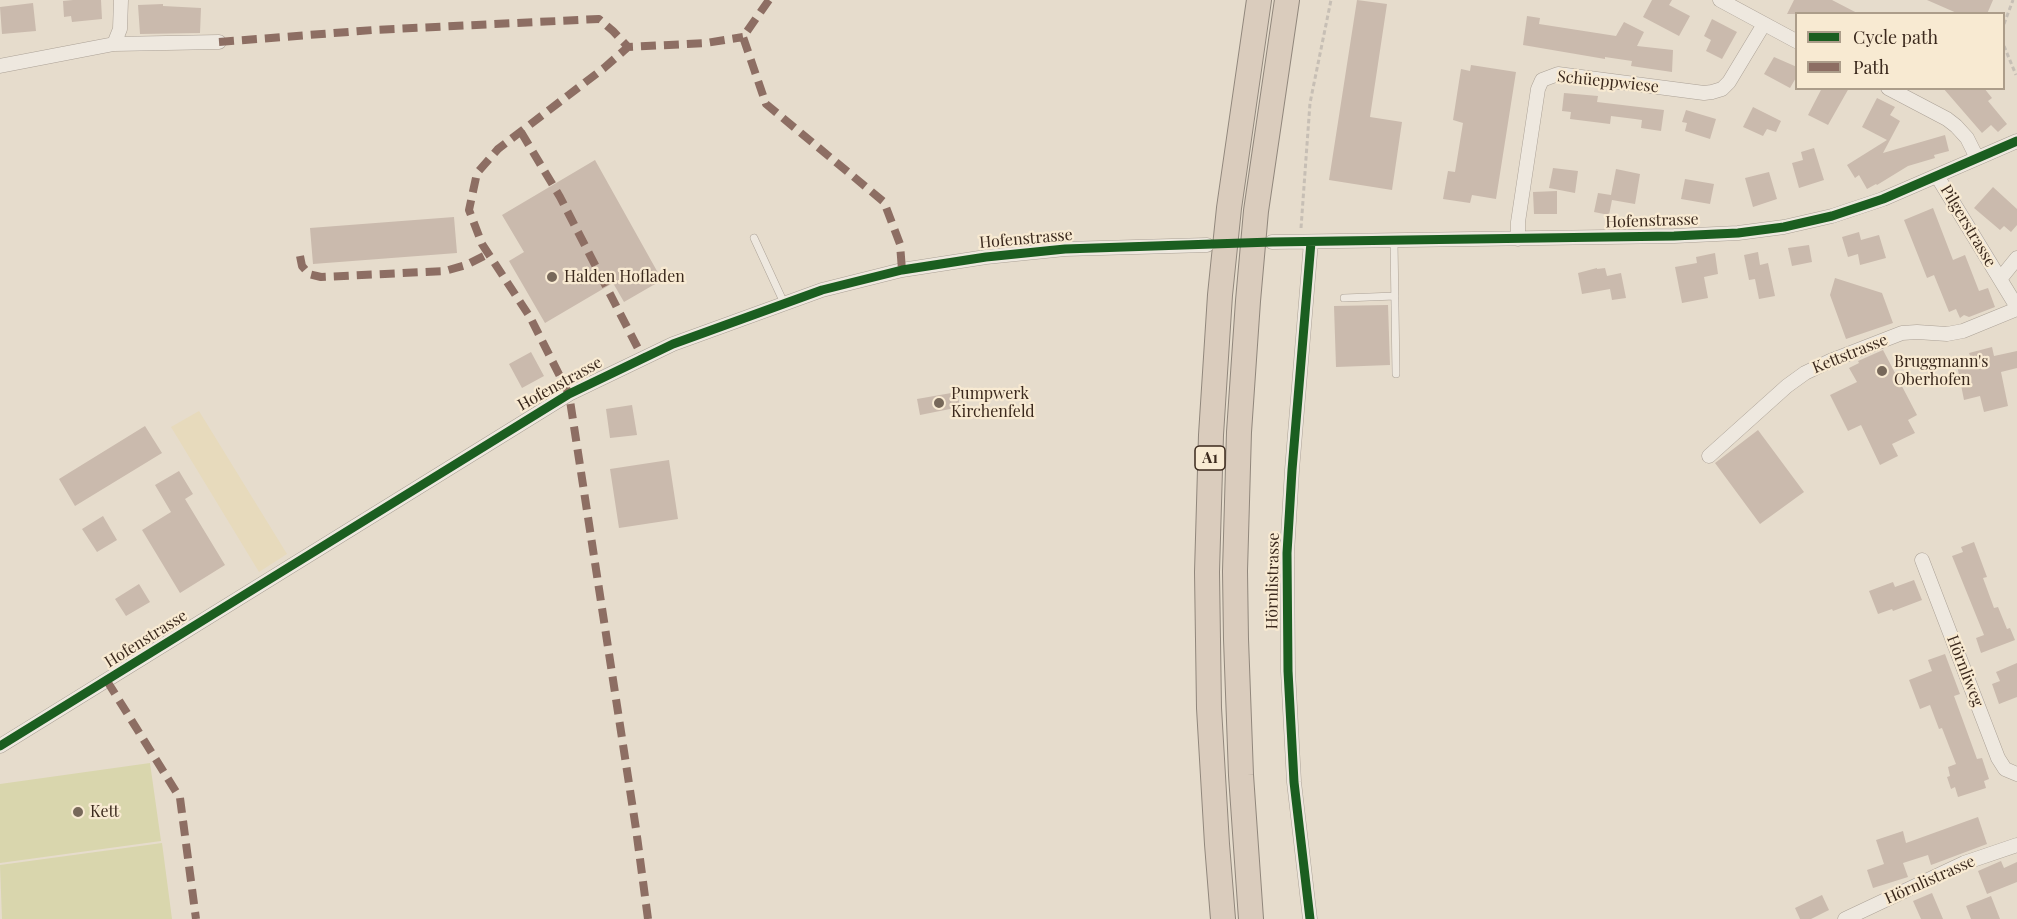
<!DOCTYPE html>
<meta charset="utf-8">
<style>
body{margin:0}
#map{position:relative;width:2017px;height:919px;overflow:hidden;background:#e6dccc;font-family:"Playfair Display",serif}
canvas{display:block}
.legend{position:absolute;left:1795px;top:12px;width:210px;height:78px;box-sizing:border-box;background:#f8ead2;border:2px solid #ac9d8a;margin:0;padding:8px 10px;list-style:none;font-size:18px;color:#3b291d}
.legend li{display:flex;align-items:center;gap:12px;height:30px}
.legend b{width:30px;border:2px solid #ac9d8a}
</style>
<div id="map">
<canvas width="2017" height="919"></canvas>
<ul class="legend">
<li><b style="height:8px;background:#1b5e20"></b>Cycle path</li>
<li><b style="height:8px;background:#8d6e63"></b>Path</li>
</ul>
</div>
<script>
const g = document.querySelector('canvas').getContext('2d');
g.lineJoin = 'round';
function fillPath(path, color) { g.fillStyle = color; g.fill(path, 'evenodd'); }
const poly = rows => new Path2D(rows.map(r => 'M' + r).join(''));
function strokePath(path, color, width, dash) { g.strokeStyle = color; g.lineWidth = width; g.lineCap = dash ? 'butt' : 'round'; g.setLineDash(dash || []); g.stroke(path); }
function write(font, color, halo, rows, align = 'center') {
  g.font = font + ' "Playfair Display",serif'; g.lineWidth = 4.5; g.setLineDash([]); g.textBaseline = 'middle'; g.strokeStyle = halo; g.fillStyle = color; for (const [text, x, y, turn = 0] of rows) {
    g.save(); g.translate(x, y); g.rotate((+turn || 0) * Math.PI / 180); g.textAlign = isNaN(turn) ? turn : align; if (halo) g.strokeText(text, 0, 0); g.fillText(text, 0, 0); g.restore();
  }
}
fillPath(poly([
 [199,411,287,554,259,572,171,427]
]), '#e7dabc');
fillPath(poly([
 [150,763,161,841,0,863,0,784],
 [162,843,172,919,2,919,0,865]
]), '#d9d6ad');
fillPath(poly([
 [73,0,101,0,102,19,72,22,71,16,64,17,63,1],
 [1357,0,1387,4,1370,117,1402,122,1392,190,1329,180],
 [1652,0,1672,0,1669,5,1690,16,1679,36,1643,17],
 [1794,0,1832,0,1859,14,1787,14],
 [1927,0,1993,0,1987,14,1959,14],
 [33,3,36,31,2,34,0,7],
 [163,4,163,6,201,8,200,33,140,34,138,5],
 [1527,16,1540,18,1539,24,1616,36,1624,22,1644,32,1637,46,1673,50,1672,72,1631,66,1632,61,1605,57,1605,59,1523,45],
 [1712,19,1737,32,1722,59,1706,51,1711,40,1704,36],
 [1774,57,1797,67,1797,76,1790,88,1764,74],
 [1471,65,1516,72,1496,199,1472,195,1470,203,1443,199,1448,171,1455,172,1463,123,1453,120,1461,69,1470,71],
 [1822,88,1849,88,1828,125,1808,115],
 [1943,88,1984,88,1992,98,1988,101,2007,124,1998,132,1991,125,1982,133],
 [1564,93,1598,96,1597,102,1664,110,1661,131,1641,128,1642,120,1635,119,1611,116,1610,124,1570,119,1571,112,1562,111],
 [1877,98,1895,107,1890,115,1900,121,1883,153,1945,135,1949,151,1934,155,1935,158,1908,166,1877,185,1876,184,1867,189,1859,175,1855,178,1847,165,1887,140,1862,127],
 [1753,107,1781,121,1776,132,1767,129,1763,136,1743,127],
 [1686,110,1716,119,1710,139,1685,131,1687,123,1682,122],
 [1814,148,1824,180,1799,188,1792,163,1803,160,1801,152],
 [595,160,662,280,624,302,613,283,545,323,509,261,524,252,502,215],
 [1553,168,1578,171,1575,193,1549,188],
 [1616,169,1640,174,1635,204,1612,200,1609,215,1594,212,1598,193,1611,195],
 [1769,172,1777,199,1753,207,1745,178],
 [1685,179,1714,184,1710,204,1681,199],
 [1993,187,2017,209,2017,225,2011,232,2004,226,2000,230,1974,208],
 [1557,191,1557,214,1534,214,1533,192],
 [1933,208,1953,260,1965,255,1979,291,1988,288,1995,307,1969,317,1964,315,1960,318,1956,309,1949,312,1934,275,1927,278,1904,220],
 [454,217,457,253,313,264,310,228],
 [1859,232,1861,240,1879,235,1886,258,1860,265,1858,254,1848,257,1842,237],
 [1809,245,1812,262,1792,266,1788,248],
 [1758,252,1760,265,1768,263,1775,296,1759,299,1755,279,1749,280,1744,255],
 [1715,253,1718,274,1704,277,1708,298,1682,303,1675,267,1697,263,1696,257],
 [1597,268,1597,269,1605,268,1607,276,1621,273,1626,298,1612,300,1610,289,1582,294,1578,273],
 [1835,278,1882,293,1893,323,1846,339,1830,295],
 [1388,305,1390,365,1336,367,1334,306],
 [1992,347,1994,356,2017,351,2017,368,2001,372,2008,406,1984,412,1980,396,1964,400,1956,360,1970,356,1969,353],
 [1883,350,1917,415,1908,420,1915,433,1892,444,1898,456,1880,465,1861,425,1848,431,1830,395,1857,382,1849,368,1859,363,1858,361],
 [531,352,544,376,522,388,509,364],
 [957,392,960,407,920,415,917,399],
 [632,405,637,435,610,438,606,409],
 [145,426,162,453,75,506,59,479],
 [1758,430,1804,492,1760,524,1715,463],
 [669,460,678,519,619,528,610,469],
 [179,471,193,494,185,499,225,565,180,593,142,530,171,512,155,485],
 [103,516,117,540,97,552,82,529],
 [1974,542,1987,577,1983,578,1994,608,1998,607,2007,629,2010,628,2015,640,1981,653,1976,638,1984,635,1952,556,1963,552,1961,547],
 [1914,580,1922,600,1893,611,1892,609,1878,614,1869,591,1893,582,1895,587],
 [139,584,150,602,126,616,115,599],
 [1945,654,1960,694,1954,696,1977,759,1982,758,1989,779,1984,781,1986,788,1958,797,1955,787,1951,789,1947,777,1950,776,1948,767,1956,764,1942,728,1939,729,1930,705,1920,709,1909,680,1932,671,1928,660],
 [2017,663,2017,697,1999,704,1992,684,2000,681,1996,672],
 [1978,817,1987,844,1931,865,1928,855,1903,863,1908,877,1873,888,1867,870,1884,864,1876,840,1903,831,1906,843],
 [2001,861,2004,868,2017,862,2017,882,1987,894,1978,871],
 [1932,893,1943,919,1921,919,1913,901],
 [1822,895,1829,910,1811,919,1800,919,1795,908],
 [1991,896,2000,919,1971,919,1966,906]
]), '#cabaad');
const lane = poly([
 [754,238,784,303],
 [1394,241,1396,374],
 [1344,298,1395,296]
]);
const street = poly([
 [1720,0,1796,41],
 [114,44,120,29,121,0],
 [0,66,114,44,219,42],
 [1888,88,1947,119,1956,126,1967,138,1977,158],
 [1937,176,2017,307],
 [1518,239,1518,222,1538,89,1542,80,1558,74,1704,93,1712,92,1722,89,1729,82,1764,24],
 [1272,242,1674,236,1738,233,1784,227,1832,216,1883,199,2017,141],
 [2000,279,2017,258],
 [1709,456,1787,386,1805,373,1830,361,1902,333,1917,332,1947,334,1963,331,2017,309],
 [1922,560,1998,758,2005,769,2017,774],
 [0,746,569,394,673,344,822,290,902,270,986,257,1065,249,1207,245],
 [1310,919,1294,782,1288,671,1287,553,1292,470,1311,242],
 [1845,919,1964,863,2017,845]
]);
const highway = poly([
 [1223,919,1217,844,1209,708,1207,572,1211,435,1220,295,1229,208,1259,0],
 [1251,919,1241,775,1236,639,1235,571,1239,432,1248,301,1256,211,1287,0]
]);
strokePath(lane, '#aba196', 8);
strokePath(street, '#aba196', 15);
strokePath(highway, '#91877c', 26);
strokePath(poly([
 [2004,24,2013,0],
 [2004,46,2016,75],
 [1301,228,1310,103,1331,0]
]), '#c7bfb5', 3, [4.5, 3]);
strokePath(lane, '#eee8df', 7);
strokePath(street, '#eee8df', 14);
strokePath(highway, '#daccbd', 24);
strokePath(poly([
 [769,0,743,37,766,104,884,202,900,244,902,270],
 [219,42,373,30,599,19,613,31,628,47],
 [521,132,560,197,643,358],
 [300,256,302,266,309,274,321,277,445,271,466,265,488,254],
 [107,681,180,798,196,919],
 [648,919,636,829,569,394,530,317,482,244,469,210,477,173,498,149,604,68,628,47,706,43,743,37]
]), '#8d6e63', 8, [15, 8]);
strokePath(poly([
 [0,746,569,394,673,344,822,290,902,270,986,257,1065,249,1272,242,1674,236,1738,233,1784,227,1832,216,1883,199,2017,141],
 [1310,919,1294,782,1288,671,1287,553,1292,470,1311,242]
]), '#1b5e20', 9);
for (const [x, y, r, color] of [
 [552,277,6,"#77685a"],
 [1882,371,6,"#77685a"],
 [939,403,6,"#77685a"],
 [78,812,6,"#77685a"]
]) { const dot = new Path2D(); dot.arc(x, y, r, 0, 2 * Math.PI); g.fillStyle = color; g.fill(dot); strokePath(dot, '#f8ead2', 2); }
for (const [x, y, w] of [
 [1210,458,30]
]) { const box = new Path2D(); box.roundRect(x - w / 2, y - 12, w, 24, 4.5); g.fillStyle = '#f8ead2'; g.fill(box); strokePath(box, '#3b291d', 1.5); }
write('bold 15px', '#3b291d', null, [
 ["A1",1210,458]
]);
write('16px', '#3b291d', '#f8ead2', [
 ["Schüeppwiese",1608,82,6],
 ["Hofenstrasse",1652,221,-2],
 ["Pilgerstrasse",1968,226,59],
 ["Hofenstrasse",1026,239,-5],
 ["Kettstrasse",1850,354,-22],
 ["Hofenstrasse",560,384,-29],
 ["Hörnlistrasse",1273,581,-89],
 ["Hofenstrasse",146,639,-32],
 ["Hörnliweg",1965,671,69],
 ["Hörnlistrasse",1930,880,-24]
]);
write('16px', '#3b291d', '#f8ead2', [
 ["Halden Hofladen",564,277],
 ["Bruggmann's",1894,362],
 ["Oberhofen",1894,380],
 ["Pumpwerk",951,394],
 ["Kirchenfeld",951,412],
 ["Kett",90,812]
], 'left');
</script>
